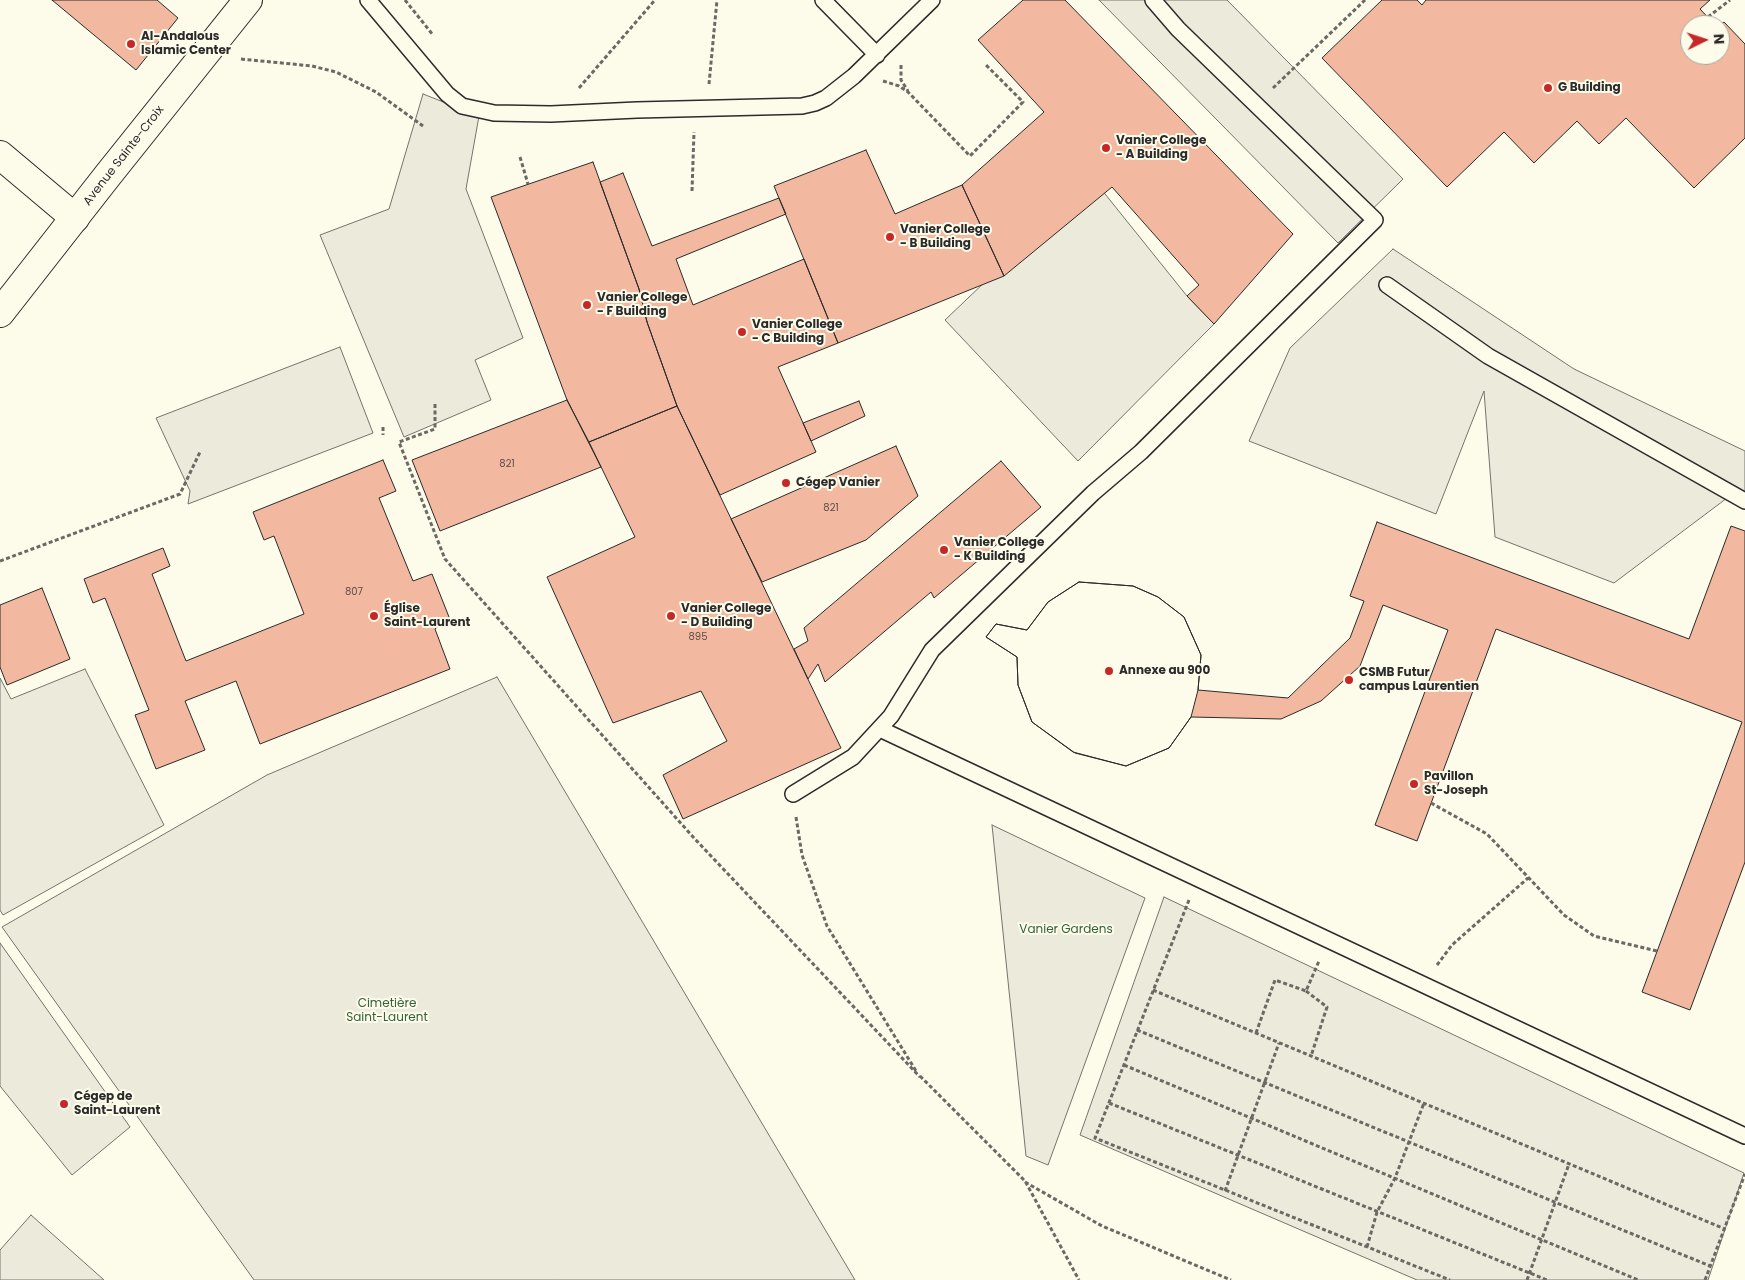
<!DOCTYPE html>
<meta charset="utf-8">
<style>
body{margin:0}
#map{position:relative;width:1745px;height:1280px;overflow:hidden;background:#fdfbea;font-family:Poppins,sans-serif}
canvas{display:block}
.north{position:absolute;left:1680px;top:15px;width:50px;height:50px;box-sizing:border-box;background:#fdfbea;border:1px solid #a9a89e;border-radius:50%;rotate:86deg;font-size:14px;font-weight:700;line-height:20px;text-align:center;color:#2b2b2b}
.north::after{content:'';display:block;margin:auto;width:18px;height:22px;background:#c62828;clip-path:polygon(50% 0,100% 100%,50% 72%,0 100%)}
</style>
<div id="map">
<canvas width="1745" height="1280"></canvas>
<div class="north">N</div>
</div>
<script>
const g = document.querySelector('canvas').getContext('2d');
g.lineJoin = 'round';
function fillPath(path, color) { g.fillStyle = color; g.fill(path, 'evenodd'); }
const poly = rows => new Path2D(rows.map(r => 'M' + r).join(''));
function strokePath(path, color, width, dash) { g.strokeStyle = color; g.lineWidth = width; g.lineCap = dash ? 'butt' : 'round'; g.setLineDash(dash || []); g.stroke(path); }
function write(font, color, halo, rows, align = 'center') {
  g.font = font + ' Poppins,sans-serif'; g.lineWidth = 4; g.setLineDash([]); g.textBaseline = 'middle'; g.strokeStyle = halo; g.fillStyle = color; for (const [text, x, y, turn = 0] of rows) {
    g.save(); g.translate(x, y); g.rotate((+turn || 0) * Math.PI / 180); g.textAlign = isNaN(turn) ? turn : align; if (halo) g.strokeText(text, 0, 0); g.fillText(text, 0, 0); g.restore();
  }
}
const green = poly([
 [497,677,855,1280,254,1280,2,927,267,775,497,677],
 [992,825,1145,898,1048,1165,1026,1156,992,825],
 [1164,897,1744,1173,1708,1280,1417,1280,1080,1135,1164,897],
 [31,1215,104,1280,0,1280,0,1250,31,1215]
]);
fillPath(green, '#ecebdb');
strokePath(green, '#74746e', 1);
const parking = poly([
 [1099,0,1227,0,1403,179,1338,243,1099,0],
 [423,94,479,116,466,189,523,338,475,360,491,400,404,437,320,235,389,209,423,94],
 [1093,179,1187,296,1214,324,1078,461,945,320,1093,179],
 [1393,249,1574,369,1745,451,1745,501,1731,495,1614,583,1495,537,1484,391,1436,514,1249,441,1290,348,1393,249],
 [340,347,373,433,188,504,190,491,156,418,340,347],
 [85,669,164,825,3,915,0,910,0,678,11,699,85,669],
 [0,943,130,1127,72,1175,0,1086,0,943]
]);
fillPath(parking, '#eceadb');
strokePath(parking, '#74746e', 1);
const building = poly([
 [52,0,157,0,178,18,136,70,52,0],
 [1023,0,1065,0,1293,234,1214,324,1187,296,1199,285,1112,187,1004,276,962,185,1044,112,978,40,1023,0],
 [1382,0,1417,0,1422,5,1426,0,1710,0,1700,9,1715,25,1690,25,1690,55,1720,55,1720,25,1724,22,1745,44,1745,138,1694,188,1626,118,1599,144,1577,121,1534,163,1504,132,1447,187,1322,58,1382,0],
 [866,150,895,214,962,185,1004,276,838,343,774,186,866,150],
 [593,162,639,289,647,322,677,406,589,442,567,400,491,197,593,162],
 [623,173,652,246,779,198,786,214,676,259,693,305,804,259,838,343,778,367,816,452,720,495,677,406,647,322,639,289,600,182,623,173],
 [567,400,601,467,440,531,412,460,567,400],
 [859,401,865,416,811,441,803,423,859,401],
 [677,406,841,748,683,819,663,775,727,741,701,691,613,723,547,577,635,537,589,442,677,406],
 [896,446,918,496,866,540,762,582,731,519,896,446],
 [383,460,396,491,379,498,413,581,432,574,449,617,435,629,450,669,260,744,236,681,185,701,205,750,156,769,135,715,149,710,105,598,93,603,84,579,163,548,170,566,152,574,186,661,304,614,274,536,264,540,253,512,383,460],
 [1001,461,1041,507,934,598,931,592,825,682,818,664,808,679,794,649,808,641,804,628,1001,461],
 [1377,522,1689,639,1731,526,1745,531,1745,862,1690,1010,1642,992,1742,722,1496,629,1417,841,1375,825,1448,630,1383,605,1360,666,1321,701,1281,719,1191,717,1169,748,1126,766,1075,753,1032,722,1018,685,1017,657,986,637,996,624,1027,630,1048,602,1079,582,1133,586,1158,597,1184,617,1201,655,1198,690,1288,698,1350,638,1364,601,1350,596,1377,522],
 [1079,582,1133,586,1158,597,1184,617,1201,655,1198,690,1191,717,1169,748,1126,766,1073,752,1032,722,1018,685,1017,657,986,637,996,624,1027,630,1048,602,1079,582],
 [42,588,70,659,7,685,0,667,0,605,42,588]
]);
fillPath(building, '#f2b8a0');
strokePath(building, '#2b2b2b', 1);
const lane = poly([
 [368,0,447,94,462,106,494,113,551,114,637,110,802,106,815,103,826,98,854,76,932,0],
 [823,0,877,55],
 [1387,285,1488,356,1745,501],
 [880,729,1745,1136],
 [793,794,853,757,891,716,932,650,1093,493,1141,452,1375,220,1178,29,1153,0]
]);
const street = poly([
 [0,155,75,218]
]);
const secondary = poly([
 [0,313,108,175,248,0]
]);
strokePath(lane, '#2b2b2b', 18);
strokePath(street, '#2b2b2b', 30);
strokePath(secondary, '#2b2b2b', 30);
strokePath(poly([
 [405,0,433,35],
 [1708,17,1730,0],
 [241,59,312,66,336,72,376,92,423,126],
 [901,65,901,80,908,91],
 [883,81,899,86,908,92,970,156,1023,102,985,64],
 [709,84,717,0],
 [579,88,655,0],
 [1273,88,1365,0],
 [520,157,528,184],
 [692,191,694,132],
 [435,404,435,429,399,442,445,559,694,838,920,1077],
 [383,427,383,435],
 [0,561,180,494,200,452],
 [1431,803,1487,834,1564,915,1594,936,1657,951],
 [796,817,802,855,827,926,916,1071],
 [1189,900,1095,1138,1450,1280],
 [1437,965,1452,945,1528,878],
 [1153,990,1725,1229],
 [1306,991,1327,1007,1311,1056],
 [1137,1030,1710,1266],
 [1256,1033,1275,980,1306,991,1319,961],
 [1124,1065,1638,1280],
 [920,1076,1025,1181,1079,1280],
 [1109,1103,1547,1280],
 [1025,1182,1102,1226,1231,1280],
 [1225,1191,1279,1043],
 [1367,1247,1377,1212,1395,1178,1424,1103],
 [1527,1280,1569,1164],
 [1705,1280,1745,1174]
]), '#6a6964', 3, [4, 2.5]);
strokePath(lane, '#fdfbea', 15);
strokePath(street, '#fdfbea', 28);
strokePath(secondary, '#fdfbea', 28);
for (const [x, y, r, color] of [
 [131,44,5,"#c62828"],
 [1548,88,5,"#c62828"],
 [1106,148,5,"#c62828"],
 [890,237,5,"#c62828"],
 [587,305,5,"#c62828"],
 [742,332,5,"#c62828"],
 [786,483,5,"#c62828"],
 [944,550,5,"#c62828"],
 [374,616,5,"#c62828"],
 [671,616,5,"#c62828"],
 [1109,671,5,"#c62828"],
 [1349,680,5,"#c62828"],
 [1414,784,5,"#c62828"],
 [64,1104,5,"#c62828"]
]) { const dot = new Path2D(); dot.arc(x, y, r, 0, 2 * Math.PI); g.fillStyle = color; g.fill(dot); strokePath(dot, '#fdfbea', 2); }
write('10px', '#5d4e48', null, [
 ["821",507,464],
 ["821",831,508],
 ["807",354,592],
 ["895",698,637]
]);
write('bold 12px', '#2b2b2b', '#fdfbea', [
 ["Al-Andalous",141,37],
 ["Islamic Center",141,51],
 ["G Building",1558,88],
 ["Vanier College",1116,141],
 ["- A Building",1116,155],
 ["Vanier College",900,230],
 ["- B Building",900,244],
 ["Vanier College",597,298],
 ["- F Building",597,312],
 ["Vanier College",752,325],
 ["- C Building",752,339],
 ["Cégep Vanier",796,483],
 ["Vanier College",954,543],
 ["- K Building",954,557],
 ["Église",384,609],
 ["Saint-Laurent",384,623],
 ["Vanier College",681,609],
 ["- D Building",681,623],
 ["Annexe au 900",1119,671],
 ["CSMB Futur",1359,673],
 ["campus Laurentien",1359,687],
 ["Pavillon",1424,777],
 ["St-Joseph",1424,791],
 ["Cégep de",74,1097],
 ["Saint-Laurent",74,1111]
], 'left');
write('12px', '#2b2b2b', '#fdfbea', [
 ["Avenue Sainte-Croix",124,156,-52]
]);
write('12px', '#34623c', '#fdfbea', [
 ["Vanier Gardens",1066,930],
 ["Cimetière",387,1004],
 ["Saint-Laurent",387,1018]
]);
</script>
